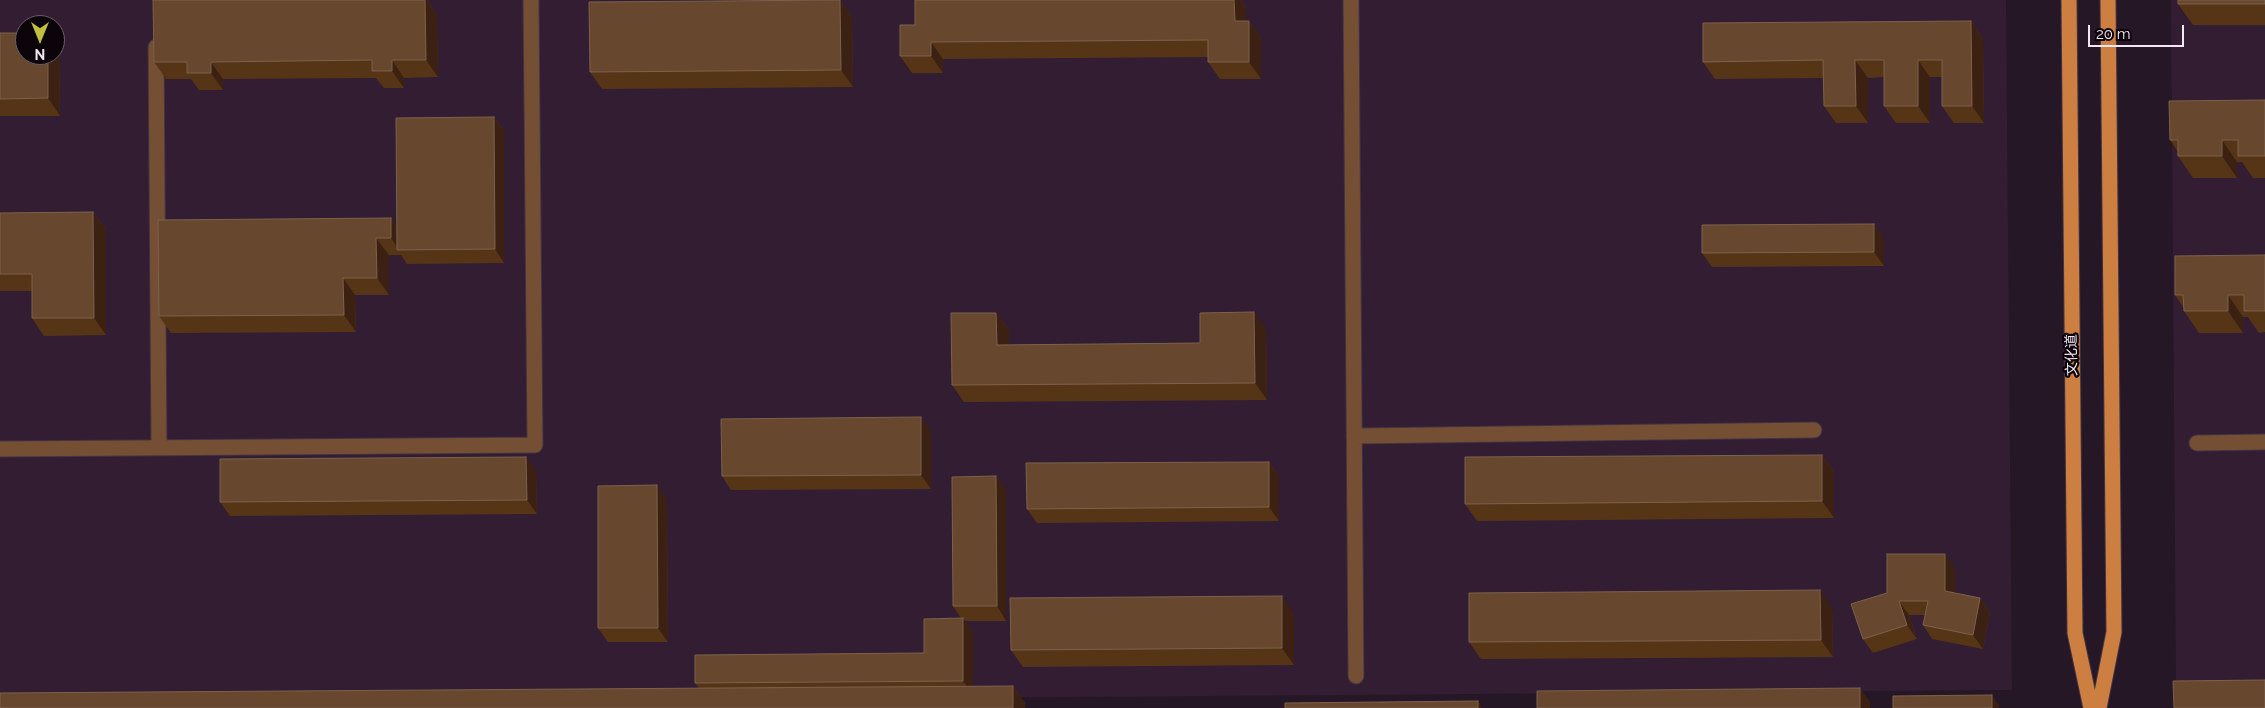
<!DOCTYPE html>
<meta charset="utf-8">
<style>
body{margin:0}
#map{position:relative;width:2265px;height:708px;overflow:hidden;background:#261726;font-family:Raleway,sans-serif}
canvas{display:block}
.north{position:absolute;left:15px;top:15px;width:50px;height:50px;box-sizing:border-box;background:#0b050b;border:1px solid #675f67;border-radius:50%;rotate:180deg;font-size:14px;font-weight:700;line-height:20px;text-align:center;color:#f2e7f2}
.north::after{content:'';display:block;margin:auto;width:18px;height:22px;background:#c1be40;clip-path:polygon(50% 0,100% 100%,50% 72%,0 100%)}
.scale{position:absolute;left:2088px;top:25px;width:96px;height:22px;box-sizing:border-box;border:2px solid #f2e7f2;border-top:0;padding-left:6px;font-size:15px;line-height:18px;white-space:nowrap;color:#f2e7f2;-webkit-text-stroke:4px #0b050b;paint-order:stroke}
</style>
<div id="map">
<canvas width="2265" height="708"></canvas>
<div class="north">N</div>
<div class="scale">20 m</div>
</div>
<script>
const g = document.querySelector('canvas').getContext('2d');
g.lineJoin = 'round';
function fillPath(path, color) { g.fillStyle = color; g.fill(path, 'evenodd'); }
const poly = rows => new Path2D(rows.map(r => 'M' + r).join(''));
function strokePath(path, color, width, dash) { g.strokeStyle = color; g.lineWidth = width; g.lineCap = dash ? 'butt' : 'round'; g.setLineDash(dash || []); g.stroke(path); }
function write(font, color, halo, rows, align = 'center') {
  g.font = font + ' Raleway,"Noto Sans SC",sans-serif'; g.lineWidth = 4.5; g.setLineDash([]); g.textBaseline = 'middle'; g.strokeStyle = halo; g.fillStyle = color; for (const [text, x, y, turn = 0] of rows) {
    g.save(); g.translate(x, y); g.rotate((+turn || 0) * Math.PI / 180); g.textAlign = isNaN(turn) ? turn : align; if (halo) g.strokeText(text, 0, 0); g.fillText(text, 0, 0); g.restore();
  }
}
fillPath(poly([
 [0,0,2006,0,2012,690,0,705],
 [25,25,55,25,55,55,25,55],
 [2171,0,2265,0,2265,683,2176,684]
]), '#321d32');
const minor = poly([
 [1351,0,1356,676],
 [156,47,159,448],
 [1354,436,1814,430],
 [2197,443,2265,442],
 [0,449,535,445,531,0]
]);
const major = poly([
 [2069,0,2075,633,2091,708],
 [2099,708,2114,632,2108,0]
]);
strokePath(minor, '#433443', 17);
strokePath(major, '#433443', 17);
strokePath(minor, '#744f33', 15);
strokePath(major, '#cd7f42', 15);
fillPath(poly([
 [153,0,427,0,437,15,438,77,404,78,404,88,384,88,376,78,223,79,223,90,199,90,191,79,166,79,154,62],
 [840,0,852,17,853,87,602,89,590,72],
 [915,0,1241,0,1246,8,1246,21,1249,21,1261,38,1261,79,1220,79,1208,62,1208,57,943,59,943,73,912,73,900,56,915,25],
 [2265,0,2265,25,2193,25,2178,4],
 [1971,21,1983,39,1984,123,1954,123,1942,106,1942,77,1930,77,1930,123,1896,123,1884,106,1884,77,1868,78,1868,123,1836,123,1824,106,1823,78,1715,79,1703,62],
 [0,33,55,55,55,44,59,50,60,116,0,116],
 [2265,100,2265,178,2253,178,2242,162,2237,162,2237,178,2193,178,2178,156,2178,152,2170,140],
 [494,117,504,131,504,263,407,264,401,255,389,255,389,295,355,295,356,332,171,333,159,316,391,218,397,227],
 [93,212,106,229,106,335,44,336,32,318,32,291,0,291,0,213],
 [1884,239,1884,266,1712,267,1702,253],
 [2265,255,2265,332,2259,333,2248,317,2243,317,2243,333,2199,333,2184,311,2184,308,2175,295],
 [996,313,1009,330,1009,345,1200,343,1266,329,1267,400,964,402,952,385],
 [931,431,931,489,731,490,722,476],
 [1822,455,1834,472,1834,518,1477,521,1465,504],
 [1269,462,1279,476,1279,521,1037,523,1027,509],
 [536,471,537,514,230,516,220,502],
 [1006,490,1006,621,964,621,973,632,973,686,1013,686,1025,703,1025,708,699,688,695,683,924,653,961,618,953,606],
 [667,499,668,642,608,642,598,628],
 [1955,568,1955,593,1980,598,1990,612,1983,649,1932,639,1923,625,1925,615,1909,615,1917,639,1873,653,1863,639,1887,593],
 [1832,607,1833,657,1481,659,1469,642],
 [1294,614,1294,665,1023,667,1011,650]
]), '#563517');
fillPath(poly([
 [425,0,427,0,437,15,438,77,426,60],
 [840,0,852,17,853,87,841,70],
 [1234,0,1241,0,1246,8,1247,38,1235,21],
 [1249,21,1261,38,1261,79,1249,62],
 [1971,21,1983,39,1984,123,1972,106],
 [931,42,943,59,943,73,931,56],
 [55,44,59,50,60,116,48,98,48,55,55,55],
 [392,60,404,78,404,88,392,71],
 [1855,60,1868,78,1868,123,1856,106],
 [1918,60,1930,77,1930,123,1918,106],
 [211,62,223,79,223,90,211,73],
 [494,117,504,131,504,263,495,249],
 [2222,140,2237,162,2237,178,2222,156],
 [93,212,106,229,106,335,94,318],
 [391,218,403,235,399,250,391,238],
 [1874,224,1884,239,1884,266,1874,252],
 [376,238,389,255,389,295,377,278],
 [343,278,355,295,356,332,344,315],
 [2228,295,2243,317,2243,333,2228,311],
 [1254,312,1266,329,1267,400,1255,383],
 [996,313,1009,330,1009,362,997,345],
 [921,417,931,431,931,489,921,475],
 [1822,455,1834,472,1834,518,1822,501],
 [526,457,536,471,537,514,527,500],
 [1269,462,1279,476,1279,521,1269,507],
 [996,476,1006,490,1006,621,997,606],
 [657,485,667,499,668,642,658,628],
 [1945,554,1955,568,1955,605,1945,591],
 [1820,590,1832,607,1833,657,1821,640],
 [1282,596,1294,614,1294,665,1282,648],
 [1980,598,1990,612,1983,649,1973,635],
 [1899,601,1909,615,1917,639,1907,625],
 [963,618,973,632,973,695,963,681],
 [1013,686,1025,703,1025,708,1013,708],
 [1860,688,1870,702,1870,708,1860,708],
 [1992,695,1999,705,1999,708,1992,708],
 [1478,701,1482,708,1478,708]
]), '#3c2113');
const building = poly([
 [153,0,425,0,426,60,392,60,392,71,372,71,372,60,211,62,211,73,187,73,187,62,154,62,153,0],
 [840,0,841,70,590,72,589,2,840,0],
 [915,0,1234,0,1235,21,1249,21,1249,62,1208,62,1208,40,931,42,931,56,900,56,900,25,915,25,915,0],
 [2178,0,2265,0,2265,4,2178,4,2178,0],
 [1971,21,1972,106,1942,106,1942,60,1918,60,1918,106,1884,106,1884,60,1855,60,1856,106,1824,106,1823,60,1703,62,1703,23,1971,21],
 [0,33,25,33,25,55,48,55,48,98,0,99,0,33],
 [2265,100,2265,156,2238,156,2238,140,2222,140,2222,156,2178,156,2178,140,2170,140,2169,101,2265,100],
 [494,117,495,249,397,250,396,118,494,117],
 [93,212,94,318,32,318,32,274,0,274,0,213,93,212],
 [391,218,391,238,376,238,377,278,343,278,344,315,159,316,158,220,391,218],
 [1874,224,1874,252,1702,253,1702,225,1874,224],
 [2265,255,2265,311,2244,311,2244,295,2228,295,2228,311,2184,311,2183,295,2175,295,2175,256,2265,255],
 [1254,312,1255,383,952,385,951,313,996,313,997,345,1200,343,1200,313,1254,312],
 [921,417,921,475,722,476,721,419,921,417],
 [1822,455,1822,501,1465,504,1465,457,1822,455],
 [526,457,527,500,220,502,220,459,526,457],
 [1269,462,1269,507,1027,509,1026,463,1269,462],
 [996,476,997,606,953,606,952,477,996,476],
 [657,485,658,628,598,628,598,486,657,485],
 [1887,554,1945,554,1945,591,1980,598,1973,635,1923,625,1928,601,1899,601,1907,625,1863,639,1851,604,1887,593,1887,554],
 [1820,590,1821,640,1469,642,1469,593,1820,590],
 [1282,596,1282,648,1011,650,1010,598,1282,596],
 [963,618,963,681,695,683,695,655,924,653,924,619,963,618],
 [2265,680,2265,708,2174,708,2173,681,2265,680],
 [1013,686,1013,708,0,708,0,693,1013,686],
 [1860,688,1860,708,1537,708,1537,691,1860,688],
 [1992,695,1992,708,1893,708,1893,696,1992,695],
 [1478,701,1478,708,1285,708,1285,703,1478,701]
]);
fillPath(building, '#67482e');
strokePath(building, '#7c614d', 1);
write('14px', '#f2e7f2', '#0b050b', [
 ["文化道",2072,355,-91]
]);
</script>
